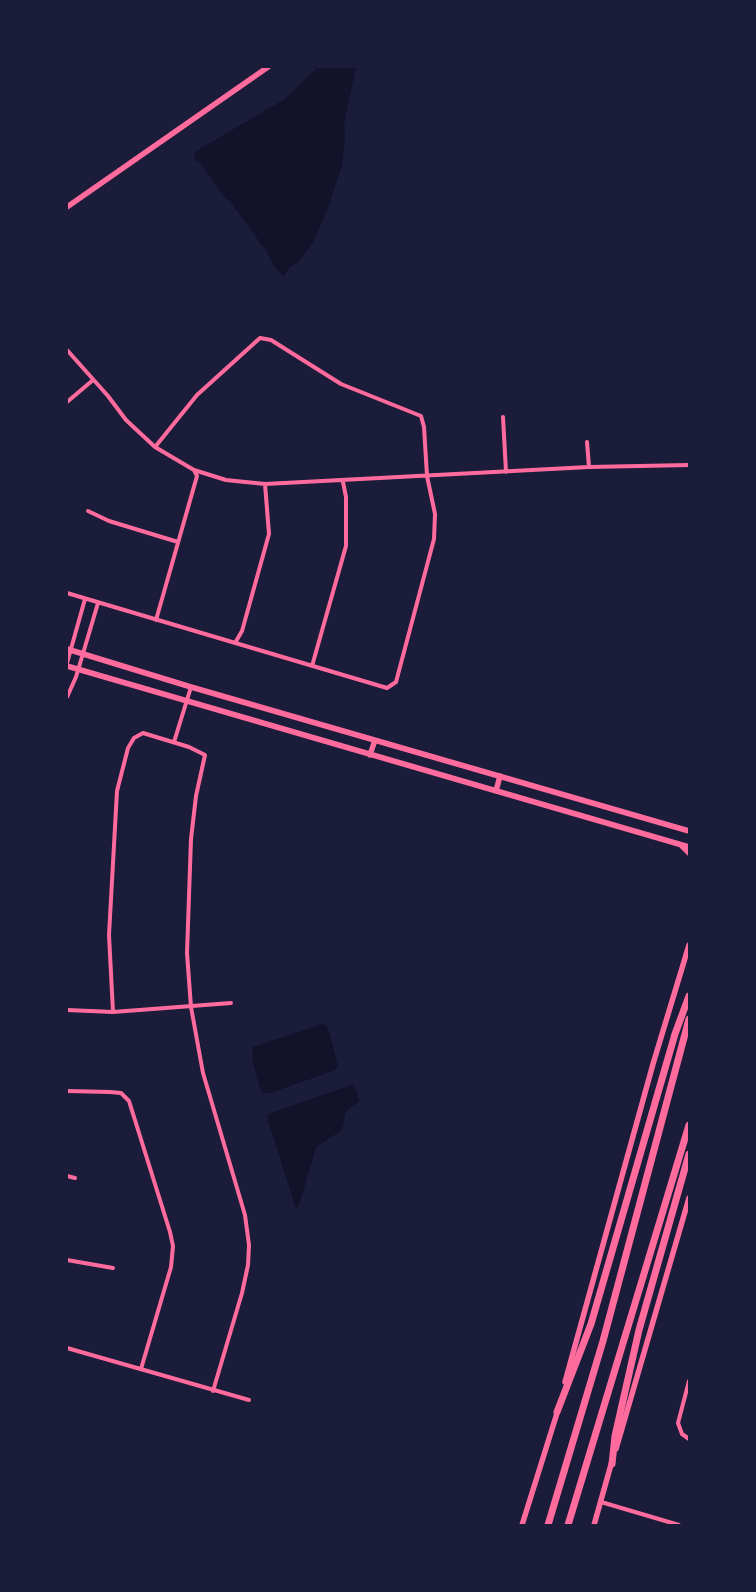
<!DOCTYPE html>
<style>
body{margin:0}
#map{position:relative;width:756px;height:1592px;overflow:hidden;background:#1b1b3a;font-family:Cabin,sans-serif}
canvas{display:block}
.frame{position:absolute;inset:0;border:68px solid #1b1b3a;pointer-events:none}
</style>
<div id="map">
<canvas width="756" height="1592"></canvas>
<div class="frame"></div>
</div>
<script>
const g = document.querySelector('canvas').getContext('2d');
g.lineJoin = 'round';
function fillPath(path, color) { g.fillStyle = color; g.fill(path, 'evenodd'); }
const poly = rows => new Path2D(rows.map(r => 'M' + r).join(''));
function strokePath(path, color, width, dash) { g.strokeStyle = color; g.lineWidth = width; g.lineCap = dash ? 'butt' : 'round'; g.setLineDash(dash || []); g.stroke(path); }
fillPath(poly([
 [318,67,356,67,344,124,345,137,342,165,329,205,313,243,298,262,288,269,284,277,274,266,267,252,231,203,221,193,202,165,196,161,194,154,196,151,285,99],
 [323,1024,327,1026,330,1034,338,1067,336,1070,270,1093,264,1093,260,1089,252,1057,253,1047],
 [354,1084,359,1101,346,1111,342,1130,316,1147,300,1202,296,1209,267,1117,268,1114]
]), '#12122b');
strokePath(poly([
 [67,350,108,396,126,420,155,447,194,470,226,480,265,484,589,467,689,465],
 [67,402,93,380],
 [503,417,506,472],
 [587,442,589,467],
 [88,511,109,521,178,542],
 [67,593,387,688,396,682,434,539,435,514,427,476,424,427,421,416,341,384,271,340,260,338,197,395,155,447],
 [156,620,197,476,194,470],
 [235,643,242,631,269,534,265,484],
 [67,663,85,599],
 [312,666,346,546,346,497,343,482],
 [67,697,76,677,98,603],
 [174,742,191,687],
 [67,1010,113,1012,231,1003],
 [113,1012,109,935,117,791,128,748,134,738,143,733,189,747,205,755,196,796,191,839,187,953,191,1007,203,1073,245,1215,249,1245,248,1265,242,1293,213,1391],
 [67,1091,110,1092,121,1093,129,1101,170,1232,173,1246,171,1267,141,1369],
 [67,1176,75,1178],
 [67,1260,113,1268],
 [67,1348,249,1400],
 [689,1381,678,1423,682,1434,689,1439],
 [601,1502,679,1525]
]), '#ff6b9d', 4);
strokePath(poly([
 [67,207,268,67],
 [67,649,191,687,689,831],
 [67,666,689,847],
 [370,755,375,740],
 [496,791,500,776],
 [682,846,689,853],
 [565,1382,653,1064,689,945],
 [616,1449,689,1198],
 [522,1525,558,1410],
 [594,1525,612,1461]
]), '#ff6b9d', 5.5);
strokePath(poly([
 [557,1412,591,1324,675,1034,689,996],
 [612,1464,615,1436,639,1330,689,1154],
 [548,1525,603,1341,689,1019],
 [568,1525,689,1125]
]), '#ff6b9d', 7);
</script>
